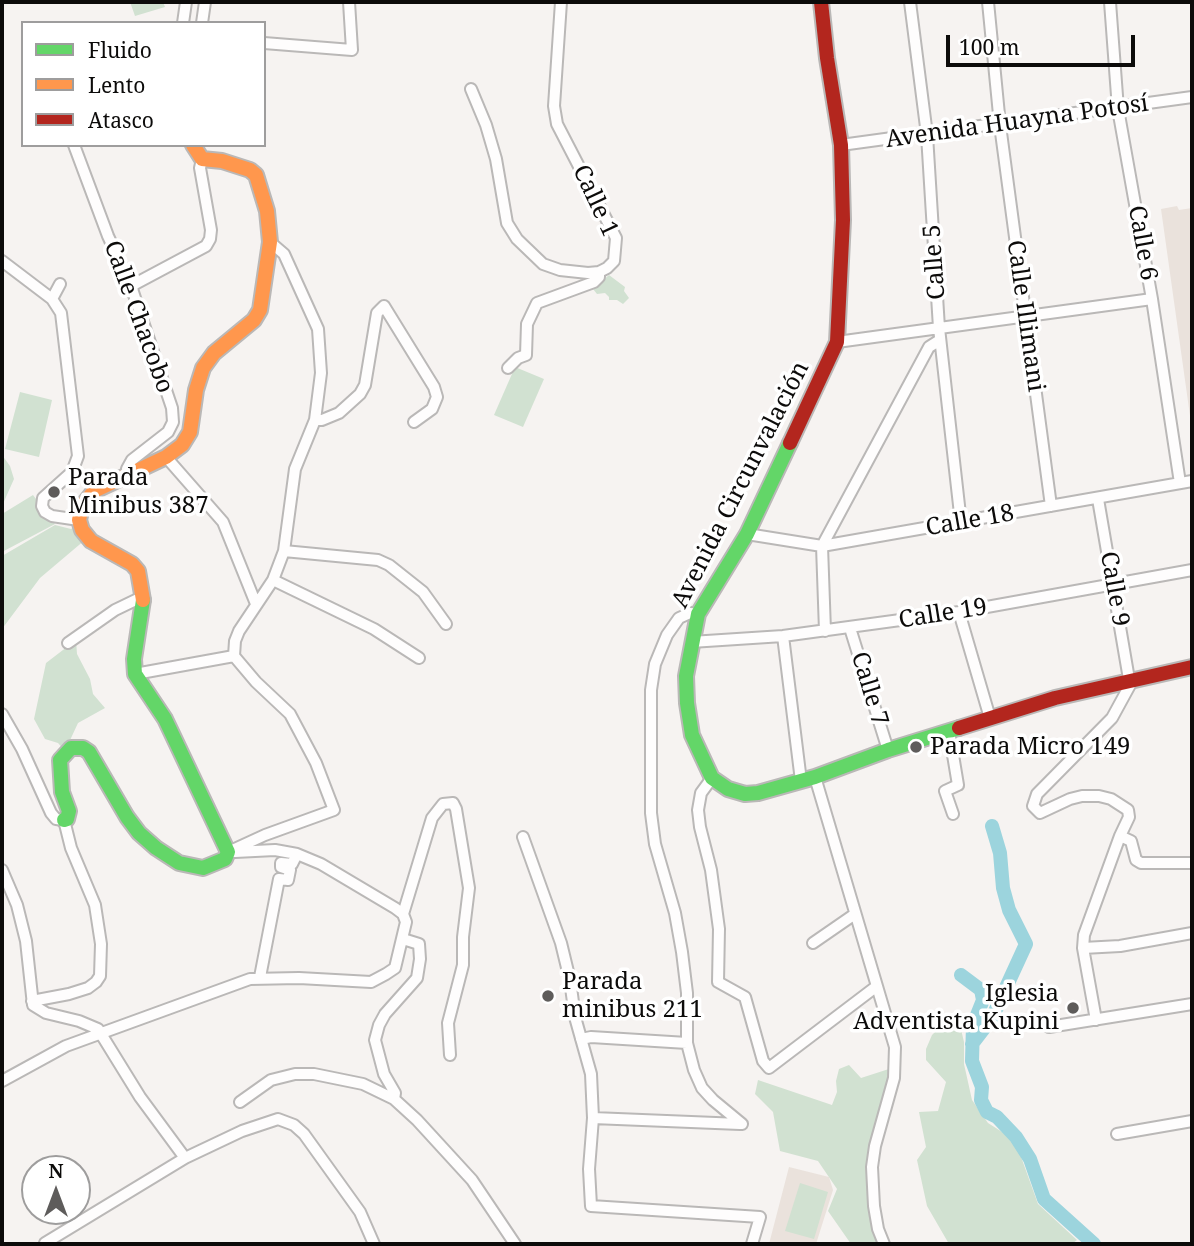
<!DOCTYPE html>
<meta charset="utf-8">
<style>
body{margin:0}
#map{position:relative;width:1194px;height:1246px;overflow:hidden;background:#f6f3f1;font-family:"Noto Serif",serif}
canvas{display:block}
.frame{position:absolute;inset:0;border:4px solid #0c0b0a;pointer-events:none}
.legend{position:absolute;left:21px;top:21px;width:245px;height:126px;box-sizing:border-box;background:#fff;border:2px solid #9e9d9d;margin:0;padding:9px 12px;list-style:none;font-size:21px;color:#0c0b0a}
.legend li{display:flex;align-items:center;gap:14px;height:35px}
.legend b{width:35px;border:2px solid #9e9d9d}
.north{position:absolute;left:21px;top:1155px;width:70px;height:70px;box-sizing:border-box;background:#fff;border:2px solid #9e9d9d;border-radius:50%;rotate:0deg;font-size:19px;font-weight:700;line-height:28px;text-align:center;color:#0c0b0a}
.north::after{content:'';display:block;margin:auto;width:24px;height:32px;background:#5e5c5b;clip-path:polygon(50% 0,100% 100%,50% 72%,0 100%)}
.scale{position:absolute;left:946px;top:35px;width:189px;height:32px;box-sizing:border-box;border:4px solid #0c0b0a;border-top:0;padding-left:9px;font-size:21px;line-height:24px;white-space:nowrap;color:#0c0b0a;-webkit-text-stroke:5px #fff;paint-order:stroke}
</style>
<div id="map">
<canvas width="1194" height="1246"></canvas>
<div class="frame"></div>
<ul class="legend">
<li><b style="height:9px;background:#63d668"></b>Fluido</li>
<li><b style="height:9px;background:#ff974d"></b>Lento</li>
<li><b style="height:9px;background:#b3261e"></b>Atasco</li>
</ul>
<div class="north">N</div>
<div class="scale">100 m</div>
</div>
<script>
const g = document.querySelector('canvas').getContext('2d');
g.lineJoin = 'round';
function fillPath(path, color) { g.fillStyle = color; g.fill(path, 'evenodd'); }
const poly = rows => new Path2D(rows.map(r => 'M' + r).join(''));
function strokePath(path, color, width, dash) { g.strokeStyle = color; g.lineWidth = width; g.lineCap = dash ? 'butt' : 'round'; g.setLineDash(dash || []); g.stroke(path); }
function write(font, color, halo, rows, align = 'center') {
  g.font = font + ' "Noto Serif",serif'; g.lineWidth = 7; g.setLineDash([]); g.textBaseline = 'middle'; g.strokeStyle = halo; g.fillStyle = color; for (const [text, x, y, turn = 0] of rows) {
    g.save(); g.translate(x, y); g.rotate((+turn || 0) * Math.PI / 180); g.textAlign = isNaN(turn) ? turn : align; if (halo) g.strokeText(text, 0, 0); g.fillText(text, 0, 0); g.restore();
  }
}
fillPath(poly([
 [1177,206,1179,210,1192,208,1192,430,1161,209],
 [789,1167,829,1177,833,1190,816,1244,769,1244]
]), '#eae2dc');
fillPath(poly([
 [130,2,163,2,165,7,135,16],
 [609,275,625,287,624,291,629,298,623,304,617,300,609,300,609,297,605,293,597,294,593,289],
 [515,367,544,379,523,427,494,415],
 [20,392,52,400,39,457,5,449],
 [2,455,10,466,14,479,2,506],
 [33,495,55,524,2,552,2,514],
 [78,524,92,534,40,578,2,629,2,556,55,525,71,529],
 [76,640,77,654,90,679,93,694,105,708,78,723,65,751,58,743,45,739,34,719,46,663],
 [946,1021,959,1021,964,1042,964,1064,972,1100,988,1123,1010,1137,1020,1154,1038,1204,1077,1240,1072,1244,949,1244,927,1206,917,1160,926,1147,919,1112,938,1111,946,1082,926,1060,926,1049,932,1035],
 [849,1065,861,1078,892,1068,877,1150,876,1207,890,1244,851,1244,828,1211,837,1189,818,1161,780,1151,773,1112,755,1094,758,1080,832,1105,837,1092,836,1081,839,1069],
 [800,1183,828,1192,814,1239,785,1231]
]), '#d1e1d1');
strokePath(poly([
 [961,975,981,990,983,1000,973,1025,972,1061,982,1087,981,1100,987,1112,997,1117,1016,1137,1030,1159,1044,1199,1094,1244],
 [972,1044,992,1018,1026,944,1009,910,1003,888,1000,853,992,826]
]), '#9cd4dd', 14);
const street = poly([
 [910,2,927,135,939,328,961,523],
 [988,2,1000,125,1051,506],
 [1110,2,1118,109,1152,299,1180,483],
 [183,23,186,2],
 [202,23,205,2],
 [264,43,352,50,349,2],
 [471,89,486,125,496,159,507,223,517,239,543,264,560,270,588,273,599,272,607,268,614,261,616,238,557,124,554,106,561,2],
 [74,145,108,236,131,286,172,408,173,422,168,432,132,460,127,469,128,473],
 [841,145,1192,97],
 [2,261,52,299,61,313,78,456,72,472,43,498,42,506,45,512,52,516,79,520],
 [131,286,206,246,210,239,211,230,200,168,202,159],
 [52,299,60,284],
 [837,342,1152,299],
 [508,368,518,358,526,355,527,324,537,303,594,282,599,277,599,272],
 [315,420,322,420,339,413,360,394,365,385,377,313,384,306,434,387,437,397,432,409,414,422],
 [166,457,223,522,256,604],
 [747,534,822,546,1192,481],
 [284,551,378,560,389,565,423,592,446,624],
 [273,580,374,629,419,658],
 [959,612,990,718],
 [698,614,690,613,679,618,667,635,655,664,651,690,651,813,655,844,675,913,682,952,687,993,687,1043,694,1070,702,1088,713,1100,742,1124],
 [850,628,888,750],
 [825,631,822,546,929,347,940,340],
 [783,636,801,781],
 [691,642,783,636,959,612,1192,570],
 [68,643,115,610,144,596],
 [135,674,234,656],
 [2,714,22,749,51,813,56,819,64,820,71,848,95,905,101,944,100,976,96,982,88,988,69,994,32,1001],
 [949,731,958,785,945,791,953,814],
 [815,777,895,1047,894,1078,875,1146,872,1167,874,1206,878,1229,884,1244],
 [712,778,701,793,698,810,700,827,711,870,719,929,718,982,745,997,763,1061,769,1068,877,986],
 [1120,836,1131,841,1136,860,1141,863,1192,863],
 [523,837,561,943,570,980,575,1017,591,1074,593,1118,589,1169,591,1206,760,1217,752,1244],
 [228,852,265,835,334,810,316,763,290,714,256,682,234,656,235,641,239,631,273,580,284,551,295,469,315,420,321,373,318,329,284,254,270,242],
 [2,870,17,905,26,941,33,1005,46,1013,79,1021,98,1029,140,1097,185,1158],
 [403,914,432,818,443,804,453,803,456,809,469,888,463,937,463,965,448,1023,450,1055],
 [813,943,855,914],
 [1083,948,1120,946,1192,933],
 [260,977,279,879,288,880,290,870,281,867,281,863,292,864,297,854],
 [1096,1020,1083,948,1084,935,1120,836,1129,817,1128,810,1111,799,1099,796,1082,796,1070,799,1040,813,1033,806,1037,794,1112,718,1130,685,1098,499],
 [1049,1027,1192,1004],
 [581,1039,591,1037,687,1043],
 [2,1081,66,1046,250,979,299,978,371,982,386,974,395,968,406,922,403,914,395,908,321,864,297,854,275,850,235,852],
 [394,1099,395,1093,384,1074,375,1040,379,1025,385,1014,417,978,420,959,419,944,403,939],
 [240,1102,271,1080,295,1074,314,1074,363,1084,394,1099,417,1120,472,1180,515,1244],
 [593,1118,740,1124],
 [1117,1134,1192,1121],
 [45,1243,185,1158,242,1131,278,1119,294,1125,304,1134,360,1212,374,1244]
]);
const fast = poly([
 [790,443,747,534,698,614,686,676,687,703,692,735,712,778,728,789,745,794,758,793,815,777,888,750,959,728],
 [64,820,67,819,69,811,62,792,60,760,71,748,83,748,89,752,127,817,139,833,156,848,179,863,203,868,225,859,228,852,165,719,135,674,134,659,143,600]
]);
const slow = poly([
 [143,600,138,571,132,564,91,541,82,530,79,520,82,506,94,491,166,457,182,445,190,432,196,390,203,368,214,353,254,320,260,310,270,242,267,211,256,175,250,170,222,161,202,159,193,145]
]);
const jam = poly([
 [790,443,837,342,843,220,841,145,827,58,821,2],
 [959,728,1055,698,1192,667]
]);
strokePath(street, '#bab8b7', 14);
strokePath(fast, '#bab8b7', 18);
strokePath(slow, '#bab8b7', 18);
strokePath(jam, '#bab8b7', 18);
strokePath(street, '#fefdfd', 10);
strokePath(fast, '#63d668', 14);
strokePath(slow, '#ff974d', 14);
strokePath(jam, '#b3261e', 14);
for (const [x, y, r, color] of [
 [54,492,7,"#5e5c5b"],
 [916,747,7,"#5e5c5b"],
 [548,996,7,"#5e5c5b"],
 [1073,1008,7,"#5e5c5b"]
]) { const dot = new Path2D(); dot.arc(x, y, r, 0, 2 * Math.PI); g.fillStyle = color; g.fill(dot); strokePath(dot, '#fff', 2.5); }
write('24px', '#0c0b0a', '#fff', [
 ["Avenida Huayna Potosí",1017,122,-8],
 ["Calle 1",595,201,65],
 ["Calle 6",1142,243,80],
 ["Calle 5",935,262,-94],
 ["Calle Illimani",1025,316,82],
 ["Calle Chacobo",138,317,70],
 ["Avenida Circunvalación",741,485,-63],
 ["Calle 18",970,521,-10],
 ["Calle 9",1114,589,80],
 ["Calle 19",943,614,-9],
 ["Calle 7",869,689,73]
]);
write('24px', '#0c0b0a', '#fff', [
 ["Parada",68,478],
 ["Minibus 387",68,506],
 ["Parada Micro 149",930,747],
 ["Parada",562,982],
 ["minibus 211",562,1010],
 ["Iglesia",1059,994,"right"],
 ["Adventista Kupini",1059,1022,"right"]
], 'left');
</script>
